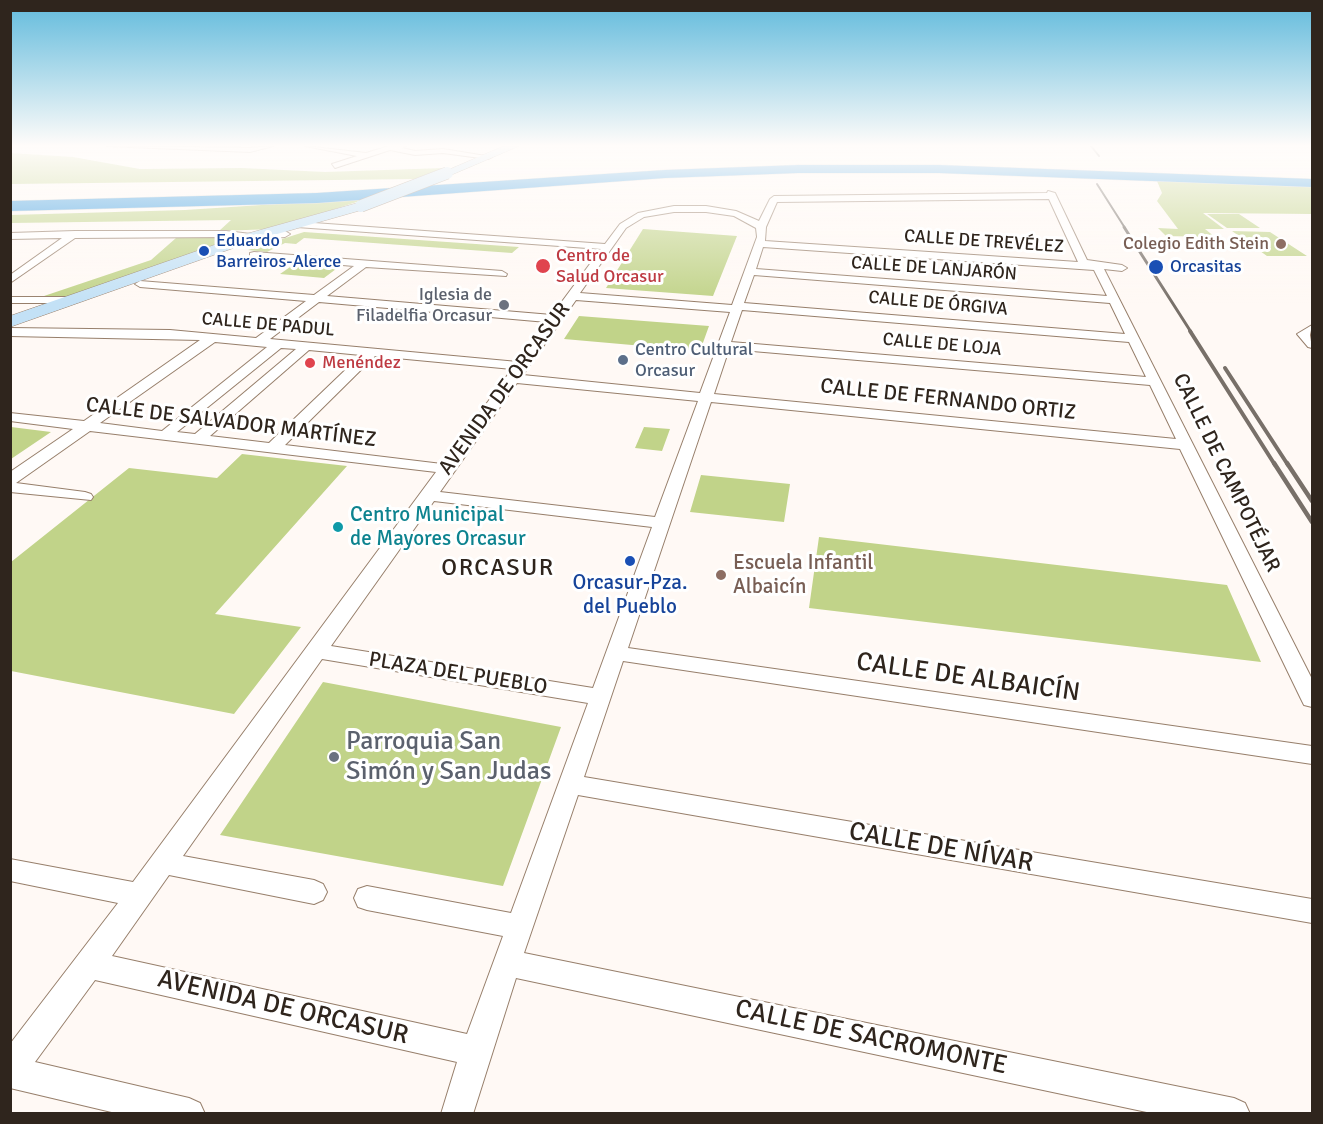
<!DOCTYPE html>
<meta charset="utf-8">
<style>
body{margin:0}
#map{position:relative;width:1323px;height:1124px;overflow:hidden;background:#fff9f5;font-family:Signika,sans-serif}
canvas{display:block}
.frame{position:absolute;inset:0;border:12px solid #2f251d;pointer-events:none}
</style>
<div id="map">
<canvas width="1323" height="1124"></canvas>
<div class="frame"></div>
</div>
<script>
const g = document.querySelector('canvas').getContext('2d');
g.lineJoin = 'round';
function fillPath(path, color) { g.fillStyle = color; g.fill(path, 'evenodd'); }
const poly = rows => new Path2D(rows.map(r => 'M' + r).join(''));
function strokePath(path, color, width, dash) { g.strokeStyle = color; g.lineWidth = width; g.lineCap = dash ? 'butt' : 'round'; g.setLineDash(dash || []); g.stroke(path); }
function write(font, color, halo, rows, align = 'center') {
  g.font = font + ' Signika,sans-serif'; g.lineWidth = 6; g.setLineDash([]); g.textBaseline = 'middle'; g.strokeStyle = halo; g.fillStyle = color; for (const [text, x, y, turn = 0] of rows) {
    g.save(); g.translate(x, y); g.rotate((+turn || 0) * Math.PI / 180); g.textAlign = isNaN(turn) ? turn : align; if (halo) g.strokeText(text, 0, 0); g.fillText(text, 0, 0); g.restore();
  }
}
fillPath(poly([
 [11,153,73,157,140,169,242,168,325,172,444,168,414,179,11,184],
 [1157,181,1312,187,1312,214,1203,213,1224,229,1205,229,1215,237,1166,236,1158,228,1178,229,1157,201,1162,193],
 [369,198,273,229,219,231,231,220,11,223,10,215,185,210],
 [1207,214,1239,214,1260,228,1227,228],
 [643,229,737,236,713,296,606,288],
 [1232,231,1270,232,1307,256,1267,256],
 [304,232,519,247,512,253,304,238,296,244,285,243,267,252,248,250],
 [220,237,229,240,64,298,44,296,151,260,176,238],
 [293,265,336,269,324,278,280,274],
 [579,316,709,326,700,351,564,339],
 [11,427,51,432,11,459],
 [644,427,670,429,662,451,635,448],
 [242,454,347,466,215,614,301,627,234,714,11,671,11,562,129,468,217,478],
 [701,475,790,484,784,522,690,512],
 [819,537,1227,585,1261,662,809,608],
 [323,682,561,727,503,886,220,835]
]), '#c1d389');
const street = poly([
 [107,146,250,148,273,146,250,152,107,146],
 [305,146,366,153,389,146,406,146,402,148,415,151,443,149,492,157,488,159,443,153,415,155,390,150,335,168,332,164,357,156,305,146],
 [1048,191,1055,193,1087,260,1122,265,1127,268,1122,271,1104,269,1312,679,1312,707,1304,705,1301,699,1180,449,711,402,628,648,1312,746,1312,764,623,661,584,777,1312,899,1312,923,578,795,524,953,1234,1098,1245,1103,1250,1114,1156,1114,516,978,473,1114,441,1114,457,1062,95,980,35,1062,189,1098,200,1103,205,1114,120,1114,10,1088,10,1044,118,903,10,881,10,859,133,882,436,472,90,431,16,483,85,492,91,494,93,497,91,500,10,492,10,472,73,429,10,421,10,413,84,421,200,340,10,336,10,328,170,330,256,338,306,301,140,287,135,284,140,281,314,295,354,266,250,257,250,253,254,252,502,271,507,274,506,276,366,267,327,296,552,315,601,249,297,227,297,223,300,222,605,244,620,224,638,213,674,206,706,206,736,211,759,221,770,199,774,196,1047,193,1048,191],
 [1049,199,1078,262,765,241,766,227,777,202,1049,199],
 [674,212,706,212,734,216,756,228,757,237,732,305,580,293,626,228,644,217,674,212],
 [763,247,1094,270,1107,296,756,269,763,247],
 [754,275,1110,303,1125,334,744,303,754,275],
 [576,300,730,312,700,393,523,375,576,300],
 [319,302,547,322,518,362,270,339,319,302],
 [742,310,1129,342,1146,377,731,342,742,310],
 [215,342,267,347,162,431,100,423,215,342],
 [281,348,296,349,195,434,177,432,281,348],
 [729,349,1150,385,1176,439,714,394,729,349],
 [309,350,361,355,269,443,210,436,309,350],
 [375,356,512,369,442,464,285,445,375,356],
 [517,383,698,401,655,517,440,492,517,383],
 [434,501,652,527,593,688,331,646,434,501],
 [322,659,588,703,511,913,367,886,358,889,354,898,358,907,367,910,503,936,467,1034,112,956,169,875,314,904,323,900,327,892,323,884,314,880,183,856,322,659],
 [75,231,226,231,251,234,285,231,290,234,285,237,251,240,226,237,75,238,10,283,10,275,62,238,10,239,10,233,75,231],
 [10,297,74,297,80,300,74,303,10,303,10,297],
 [1312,325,1310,335,1312,348,1308,347,1297,334,1312,325]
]);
const secondary = poly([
 [504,146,519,146,451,175,441,173,504,146],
 [361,202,365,203,365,209,256,240,10,327,10,316,246,234,361,202]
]);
const highway = poly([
 [798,165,939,165,1312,179,1312,187,939,173,798,173,665,178,317,203,10,211,10,201,317,193,665,170,798,165]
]);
strokePath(street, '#977f6b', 2);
strokePath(secondary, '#977f6b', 1);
strokePath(highway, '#d5d3d2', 1);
fillPath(street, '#fff');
fillPath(secondary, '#c3e1f6');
fillPath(highway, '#369ae0');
strokePath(poly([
 [1091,146,1099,156],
 [1097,184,1125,228]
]), '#787069', 2);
strokePath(poly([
 [1124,227,1191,332]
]), '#787069', 3);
strokePath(poly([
 [1190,331,1275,465],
 [1225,368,1288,465]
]), '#787069', 4);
strokePath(poly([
 [1274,463,1312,522],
 [1287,463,1312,501]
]), '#787069', 4.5);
const secondaryBridge = poly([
 [361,206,447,173]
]);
strokePath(secondaryBridge, '#977f6b', 13, []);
strokePath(secondaryBridge, '#c3e1f6', 12);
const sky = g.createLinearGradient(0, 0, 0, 303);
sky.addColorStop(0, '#60badc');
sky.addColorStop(0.48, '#fffcfa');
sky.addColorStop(1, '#fffcfa00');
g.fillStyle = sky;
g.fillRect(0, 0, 1323, 303);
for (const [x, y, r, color] of [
 [1281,244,6,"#8d6e63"],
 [204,251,6,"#1a4fb4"],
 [543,266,8,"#e0444e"],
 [1156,267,8,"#1a4fb4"],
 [504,305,6,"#6b7280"],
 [623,360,6,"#5c6f8a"],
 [310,363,6,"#e0444e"],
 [338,527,6,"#0f9aa8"],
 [630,561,6,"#1a4fb4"],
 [721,575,6,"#8d6e63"],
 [334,757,6,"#6b7280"]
]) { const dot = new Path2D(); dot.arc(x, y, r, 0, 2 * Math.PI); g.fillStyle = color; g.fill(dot); strokePath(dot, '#fff', 2); }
write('18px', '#164399', '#fff', [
 ["Eduardo",216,241],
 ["Barreiros-Alerce",216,262],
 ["Orcasitas",1170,267]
], 'left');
write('18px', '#2f251d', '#fff', [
 ["CALLE DE TREVÉLEZ",984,242,4],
 ["CALLE DE LANJARÓN",934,269,4],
 ["CALLE DE ÓRGIVA",938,304,5],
 ["CALLE DE PADUL",268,325,5],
 ["CALLE DE LOJA",942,345,5]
]);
write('18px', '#785e54', '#fff', [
 ["Colegio Edith Stein",1269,244]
], 'right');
write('18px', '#be3a42', '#fff', [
 ["Centro de",556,256],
 ["Salud Orcasur",556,277],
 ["Menéndez",322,363]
], 'left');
write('18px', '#5b616d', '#fff', [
 ["Iglesia de",492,295],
 ["Filadelfia Orcasur",492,316]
], 'right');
write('18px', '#4e5e75', '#fff', [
 ["Centro Cultural",635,350],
 ["Orcasur",635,371]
], 'left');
write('21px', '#2f251d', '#fff', [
 ["AVENIDA DE ORCASUR",505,389,-54],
 ["CALLE DE FERNANDO ORTIZ",948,400,6],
 ["CALLE DE SALVADOR MARTÍNEZ",231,423,7],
 ["CALLE DE CAMPOTÉJAR",1226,473,64],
 ["PLAZA DEL PUEBLO",458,674,9]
]);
write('21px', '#0d838f', '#fff', [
 ["Centro Municipal",350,515],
 ["de Mayores Orcasur",350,539]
], 'left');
write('21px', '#785e54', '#fff', [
 ["Escuela Infantil",733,563],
 ["Albaicín",733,587]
], 'left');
write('21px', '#164399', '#fff', [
 ["Orcasur-Pza.",630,583],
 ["del Pueblo",630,607]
]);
g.letterSpacing = '1.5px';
write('24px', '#2f251d', '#fff', [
 ["ORCASUR",498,569]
]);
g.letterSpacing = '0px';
write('26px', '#2f251d', '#fff', [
 ["CALLE DE ALBAICÍN",968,678,8],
 ["CALLE DE NÍVAR",941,848,10],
 ["AVENIDA DE ORCASUR",283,1008,13],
 ["CALLE DE SACROMONTE",871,1038,12]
]);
write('26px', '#5b616d', '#fff', [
 ["Parroquia San",346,742],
 ["Simón y San Judas",346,772]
], 'left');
</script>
